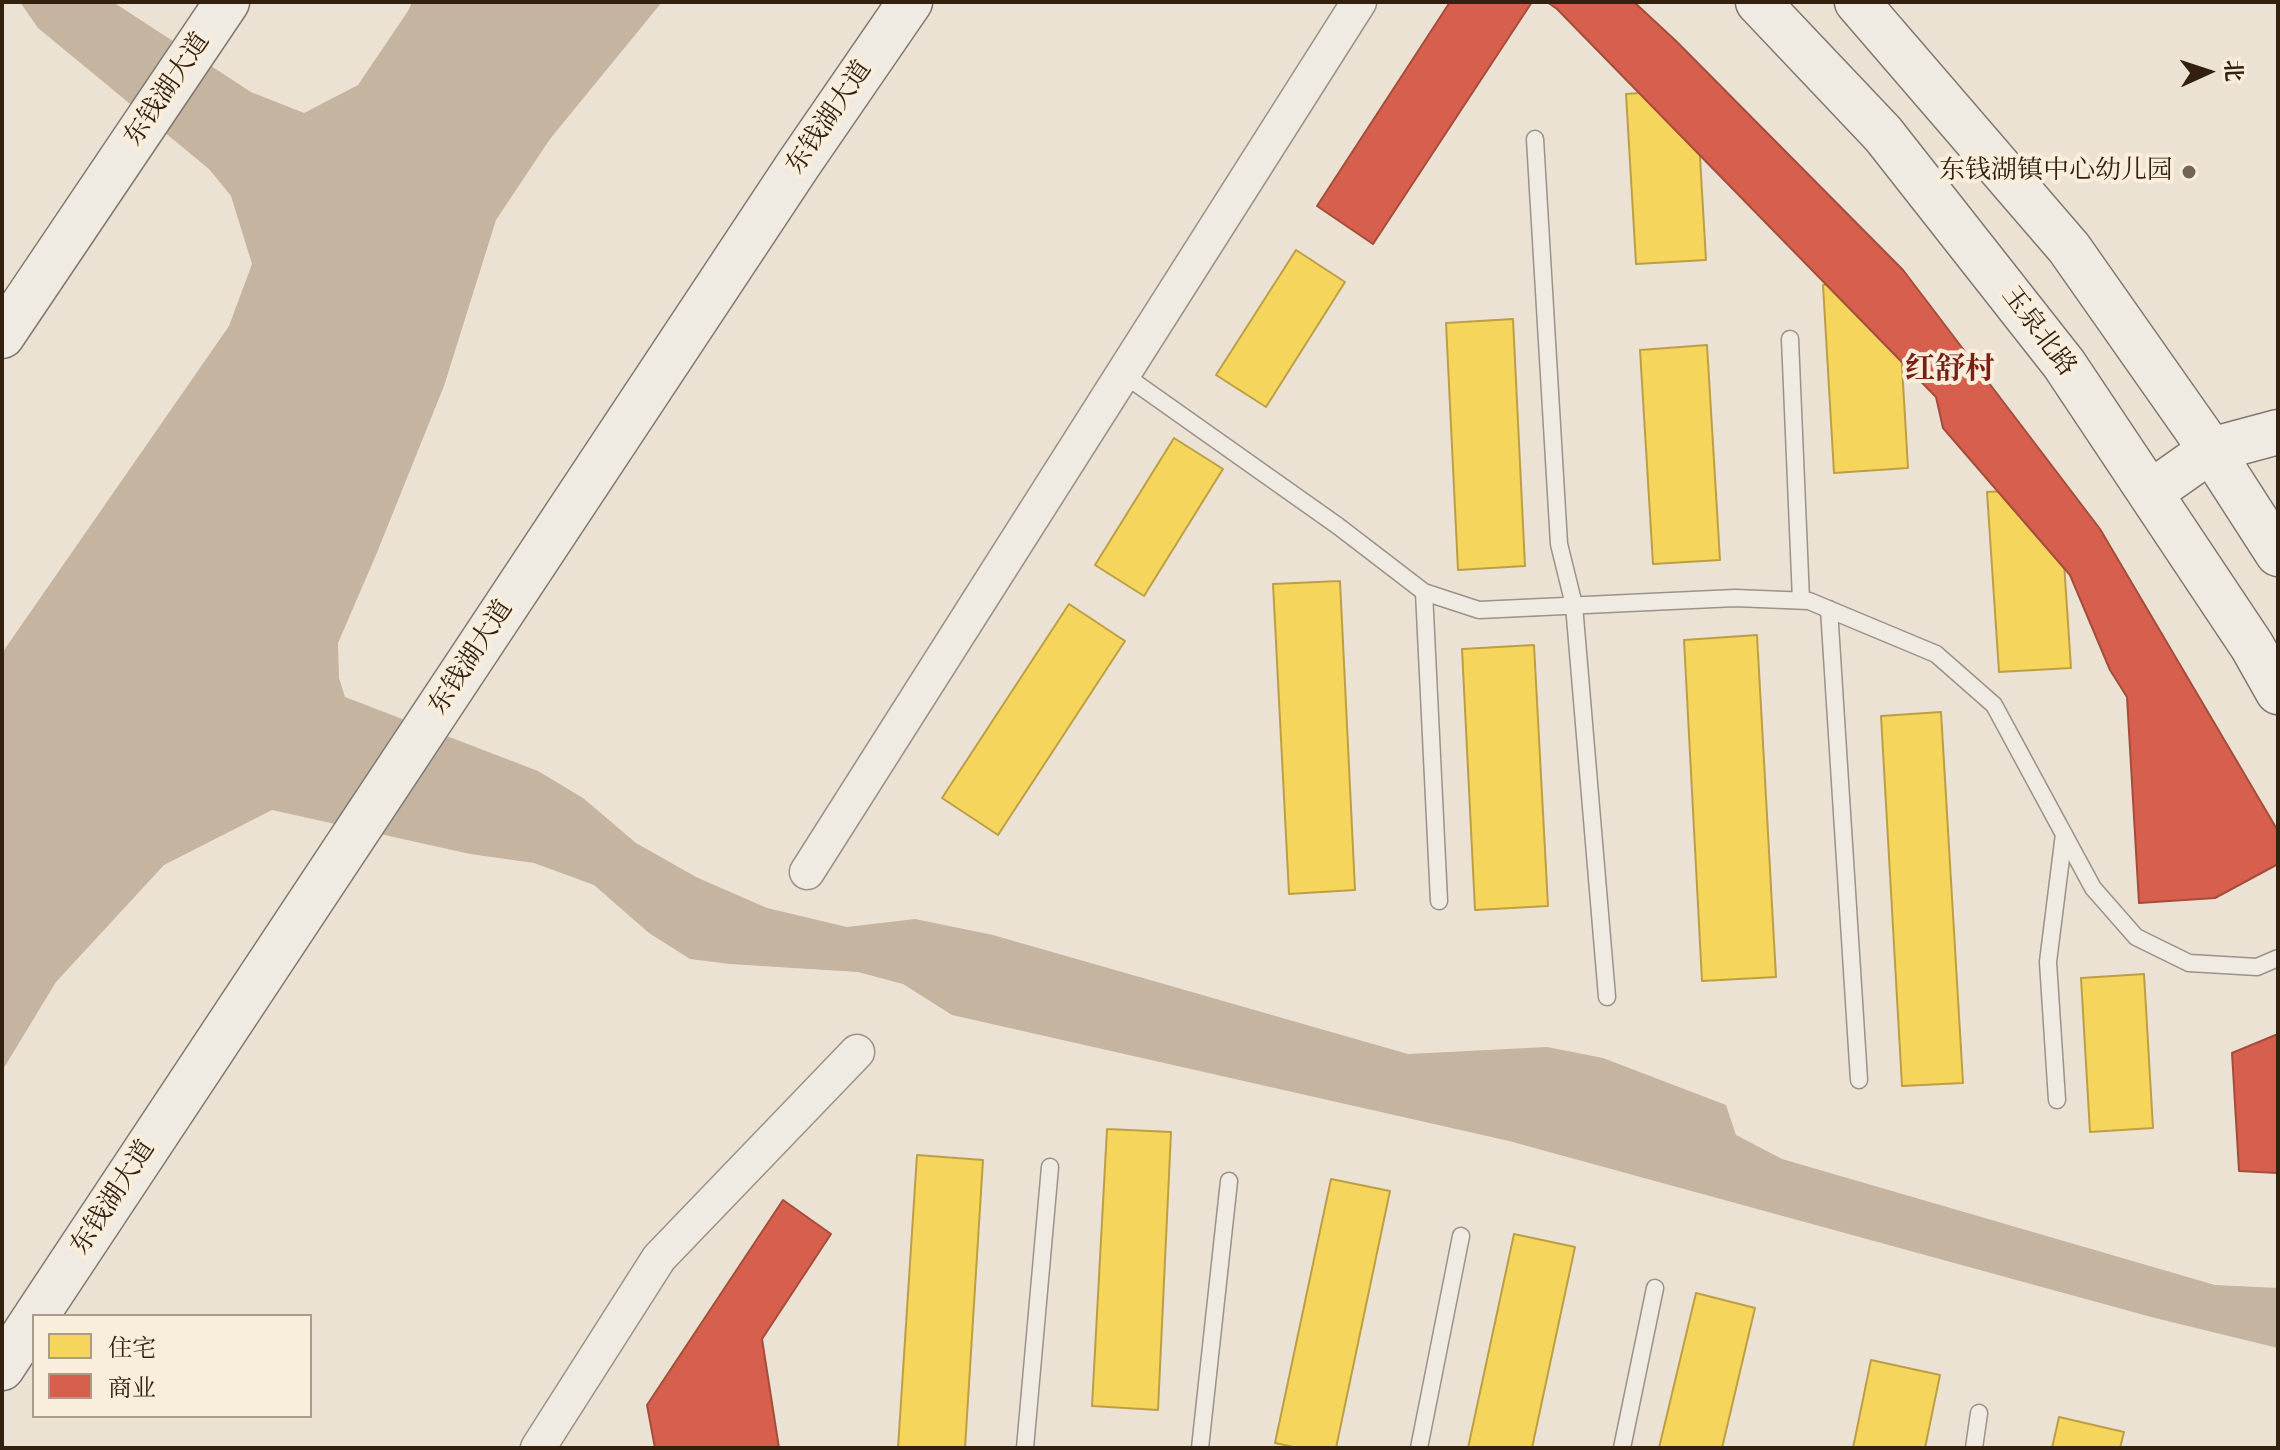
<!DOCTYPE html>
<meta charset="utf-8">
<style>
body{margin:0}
#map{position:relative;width:2280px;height:1450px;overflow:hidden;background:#ece2d4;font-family:"Libre Bodoni","Noto Serif SC",serif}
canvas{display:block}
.frame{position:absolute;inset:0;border:4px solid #33200f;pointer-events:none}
.legend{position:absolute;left:32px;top:1314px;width:280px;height:104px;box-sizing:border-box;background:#f9eddc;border:2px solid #aa9b8a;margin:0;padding:10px 14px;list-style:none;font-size:24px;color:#33200f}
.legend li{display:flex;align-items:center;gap:16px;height:40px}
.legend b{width:40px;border:2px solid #aa9b8a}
.north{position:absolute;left:2168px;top:32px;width:80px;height:80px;-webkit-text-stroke:6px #f9eddc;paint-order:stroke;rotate:87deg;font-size:22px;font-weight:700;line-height:32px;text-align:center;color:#33200f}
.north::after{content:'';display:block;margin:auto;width:28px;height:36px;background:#33200f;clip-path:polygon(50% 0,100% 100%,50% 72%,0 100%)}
</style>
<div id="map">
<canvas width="2280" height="1450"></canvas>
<div class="frame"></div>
<ul class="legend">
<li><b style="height:22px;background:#f6d55c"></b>住宅</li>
<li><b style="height:22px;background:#d6604d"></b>商业</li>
</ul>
<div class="north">北</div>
</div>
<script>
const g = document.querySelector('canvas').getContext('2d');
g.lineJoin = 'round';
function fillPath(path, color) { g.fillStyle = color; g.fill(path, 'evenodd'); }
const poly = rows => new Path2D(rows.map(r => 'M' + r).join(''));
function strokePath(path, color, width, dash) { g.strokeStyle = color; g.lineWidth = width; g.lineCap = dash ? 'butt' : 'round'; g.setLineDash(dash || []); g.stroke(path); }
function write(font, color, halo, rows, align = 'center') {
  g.font = font + ' "Libre Bodoni","Noto Serif SC",serif'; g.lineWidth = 8; g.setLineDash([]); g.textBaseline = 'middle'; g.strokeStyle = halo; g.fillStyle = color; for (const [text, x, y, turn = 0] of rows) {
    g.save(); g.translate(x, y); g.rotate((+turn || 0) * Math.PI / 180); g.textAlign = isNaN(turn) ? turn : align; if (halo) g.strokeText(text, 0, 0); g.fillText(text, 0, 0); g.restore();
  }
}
fillPath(poly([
 [20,2,113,2,251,92,304,113,358,85,408,11,412,2,662,2,550,139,496,220,444,386,376,555,338,643,339,678,345,697,538,771,583,798,636,843,696,877,767,908,847,927,915,919,993,935,1408,1054,1547,1047,1603,1058,1726,1105,1736,1135,1782,1159,2215,1285,2278,1288,2278,1348,2155,1318,1509,1141,952,1015,903,984,858,972,730,964,690,959,649,933,594,885,534,863,470,854,272,810,164,865,56,982,2,1071,2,653,229,326,252,264,231,196,209,169,38,28]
]), '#c5b4a0');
const homes = poly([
 [1455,2,1526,2,1373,239,1323,207,1455,2],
 [1696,89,1706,260,1636,264,1626,94,1696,89],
 [1296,250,1345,282,1266,407,1216,375,1296,250],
 [1897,281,1908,468,1834,473,1823,285,1897,281],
 [1513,319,1525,566,1458,570,1446,323,1513,319],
 [1707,345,1720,560,1653,564,1640,350,1707,345],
 [1174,438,1223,469,1144,596,1095,565,1174,438],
 [2059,488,2071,668,1999,672,1987,492,2059,488],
 [1340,581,1355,890,1289,894,1273,584,1340,581],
 [1069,604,1125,641,998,835,942,798,1069,604],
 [1757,635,1776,977,1702,981,1684,640,1757,635],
 [1534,645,1548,906,1475,910,1462,649,1534,645],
 [2203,705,2214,893,2141,898,2130,709,2203,705],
 [1941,712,1963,1083,1902,1086,1881,716,1941,712],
 [2144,974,2153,1128,2090,1132,2081,978,2144,974],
 [1107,1129,1171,1132,1158,1410,1092,1406,1107,1129],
 [917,1155,983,1160,965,1448,898,1448,917,1155],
 [1331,1179,1390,1191,1336,1448,1298,1448,1275,1443,1331,1179],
 [1514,1234,1575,1247,1532,1448,1468,1448,1514,1234],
 [1696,1293,1755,1308,1722,1448,1659,1448,1696,1293],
 [1871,1360,1940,1375,1925,1448,1853,1448,1871,1360],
 [759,1362,772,1448,707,1448,695,1371,759,1362],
 [2059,1417,2124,1432,2120,1448,2052,1448,2059,1417]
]);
fillPath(homes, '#f6d55c');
strokePath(homes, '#bc9f45', 2);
const shops = poly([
 [1450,2,1532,2,1373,244,1317,206,1450,2],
 [1547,2,1634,2,1676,41,1903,270,2100,529,2278,831,2278,864,2215,898,2139,903,2127,697,2110,670,2070,575,1943,428,1936,397,1557,9,1547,2],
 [2278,1034,2278,1173,2239,1171,2232,1053,2278,1034],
 [783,1200,831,1234,762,1339,779,1448,655,1448,647,1405,783,1200]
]);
fillPath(shops, '#d6604d');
strokePath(shops, '#a54d3a', 2);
const lane = poly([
 [1535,139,1559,544,1574,605,1607,997],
 [1790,339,1801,600],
 [1123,374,1338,526,1424,592,1479,610,1735,598,1809,601,1936,654,1994,705,2093,888,2136,937,2189,963,2257,967,2278,958],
 [1424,592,1439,901],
 [1829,609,1859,1080],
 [2057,1100,2048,962,2064,834],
 [1025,1448,1050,1167],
 [1200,1448,1229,1181],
 [1419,1448,1461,1236],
 [1622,1448,1655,1288],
 [1974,1448,1979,1413]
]);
const street = poly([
 [807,872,1359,2],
 [538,1448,659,1258,857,1052]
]);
const secondary = poly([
 [1758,2,1883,134,2064,364,2252,646,2278,692],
 [1857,2,2069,248,2211,450,2278,554],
 [2,336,227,2],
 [2150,493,2211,450,2278,432],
 [36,1316,798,165,910,2],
 [2,1368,34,1319]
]);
strokePath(lane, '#9b9288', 19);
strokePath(street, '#9b9288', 37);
strokePath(secondary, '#80786e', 47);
strokePath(lane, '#efeae2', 16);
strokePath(street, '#efeae2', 34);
strokePath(secondary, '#efeae2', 44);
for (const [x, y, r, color] of [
 [2189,172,8,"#746454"]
]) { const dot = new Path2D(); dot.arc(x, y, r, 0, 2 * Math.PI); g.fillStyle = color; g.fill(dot); strokePath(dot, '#f9eddc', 3); }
write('26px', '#33200f', '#f9eddc', [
 ["东钱湖大道",168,90,-56],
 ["东钱湖大道",830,118,-56],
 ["玉泉北路",2038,332,53],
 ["东钱湖大道",472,658,-57],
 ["东钱湖大道",114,1198,-57]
]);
write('26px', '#33200f', '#f9eddc', [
 ["东钱湖镇中心幼儿园",2173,172]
], 'right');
write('bold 30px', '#7a1f14', '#f9eddc', [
 ["红舒村",1950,371]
]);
</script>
